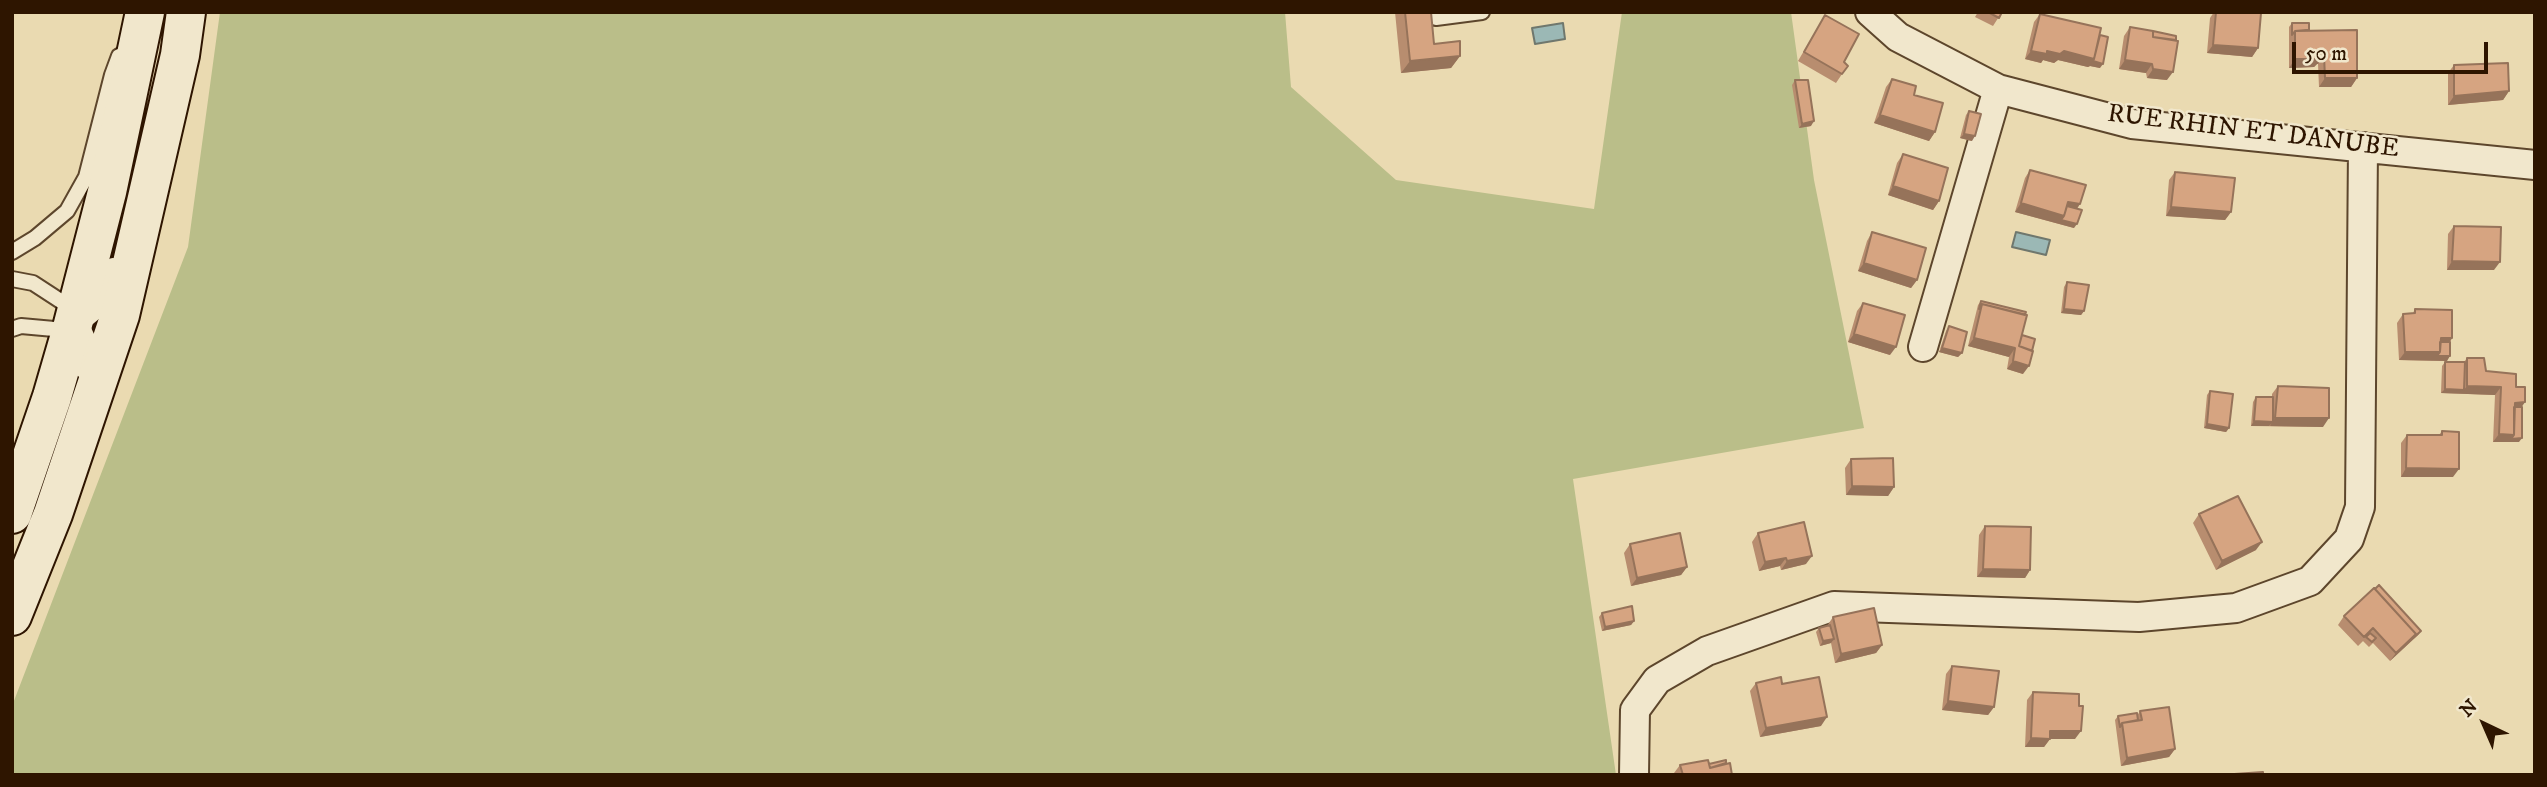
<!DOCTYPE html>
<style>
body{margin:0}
#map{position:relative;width:2547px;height:787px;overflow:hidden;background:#eadab1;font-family:"IM FELL DW Pica",serif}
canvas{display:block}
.frame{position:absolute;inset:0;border:14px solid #2e1500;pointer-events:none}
.north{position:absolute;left:2449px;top:689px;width:70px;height:70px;-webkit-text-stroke:5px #f1e7cc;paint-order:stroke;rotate:316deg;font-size:19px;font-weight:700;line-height:28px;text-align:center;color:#2e1500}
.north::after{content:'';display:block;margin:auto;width:24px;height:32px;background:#2e1500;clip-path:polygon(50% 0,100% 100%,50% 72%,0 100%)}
.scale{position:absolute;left:2292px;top:42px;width:196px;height:32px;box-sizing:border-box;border:4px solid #2e1500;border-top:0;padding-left:9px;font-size:21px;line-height:24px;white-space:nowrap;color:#2e1500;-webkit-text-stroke:5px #f1e7cc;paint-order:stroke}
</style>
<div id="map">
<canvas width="2547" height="787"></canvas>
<div class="frame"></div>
<div class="north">N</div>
<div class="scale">50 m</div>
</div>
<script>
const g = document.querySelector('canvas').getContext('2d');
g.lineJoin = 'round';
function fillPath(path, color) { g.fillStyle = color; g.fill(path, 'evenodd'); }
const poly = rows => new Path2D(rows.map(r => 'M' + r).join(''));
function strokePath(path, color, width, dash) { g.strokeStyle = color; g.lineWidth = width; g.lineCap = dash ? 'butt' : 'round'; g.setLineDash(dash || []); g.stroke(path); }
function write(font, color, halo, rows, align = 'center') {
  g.font = font + ' "IM FELL DW Pica",serif'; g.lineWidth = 5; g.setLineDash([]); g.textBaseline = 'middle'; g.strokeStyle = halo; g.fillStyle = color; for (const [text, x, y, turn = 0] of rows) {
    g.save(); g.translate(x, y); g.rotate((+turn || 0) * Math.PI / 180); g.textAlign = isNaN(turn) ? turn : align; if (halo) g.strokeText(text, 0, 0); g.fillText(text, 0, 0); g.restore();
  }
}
fillPath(poly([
 [220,12,1285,12,1291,87,1396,180,1594,209,1622,12,1791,12,1814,180,1864,428,1573,479,1616,775,12,775,12,706,188,247]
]), '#babe89');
const water = poly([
 [1563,23,1565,39,1535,44,1532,28,1563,23],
 [2016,232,2050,240,2046,255,2012,247,2016,232]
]);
fillPath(water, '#9bb8b5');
strokePath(water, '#6f776d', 2);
const lane = poly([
 [1436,18,1482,12],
 [12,252,35,238,67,211,86,177,112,75,119,56],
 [12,279,33,283,76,311,89,340,83,371],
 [12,329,21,326,54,329,72,328,83,323,95,313,106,289,113,265]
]);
const street = poly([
 [1870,12,1898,37,1998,89,2132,124,2535,165],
 [1923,347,1998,89],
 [1634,775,1635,710,1657,680,1707,651,1834,606,2139,617,2236,608,2310,581,2349,539,2360,507,2363,147]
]);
const secondary = poly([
 [12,514,52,397,72,328,107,192,145,12],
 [12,616,53,514,120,315,180,55,186,12]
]);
strokePath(lane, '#5d462c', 18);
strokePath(street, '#5d462c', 32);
strokePath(secondary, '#2e1500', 42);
strokePath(lane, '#f1e7cc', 14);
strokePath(street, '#f1e7cc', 28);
strokePath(secondary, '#f1e7cc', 38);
fillPath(poly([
 [1395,12,1436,12,1431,13,1434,44,1460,56,1451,68,1401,73],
 [1978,12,2002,12,1993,26,1975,17],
 [2214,12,2255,12,2258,48,2252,57,2207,53,2210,18],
 [2040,14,2100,35,2100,68,2090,66,2088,67,2058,60,2054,63,2043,60,2041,63,2025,59,2034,22],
 [1825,15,1844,62,1842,74,1836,83,1798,61],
 [2292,23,2309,30,2357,78,2351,87,2319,87,2318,64,2317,64,2314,67,2289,68,2289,27],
 [2130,27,2167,80,2147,78,2146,73,2119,69,2124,36],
 [2454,65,2509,91,2503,100,2448,105,2448,73],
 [1892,79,1914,95,1935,132,1929,141,1874,123,1886,87],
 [1795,80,1811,126,1799,128,1792,85],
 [1969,111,1972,141,1960,138,1966,115],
 [1903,154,1939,201,1933,210,1888,195,1897,163],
 [2030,170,2080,204,2077,209,2074,228,2015,212,2025,178],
 [2175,172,2231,212,2225,220,2166,216,2169,180],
 [2454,226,2494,270,2447,270,2448,234],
 [1872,232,1917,280,1911,288,1858,271,1867,241],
 [2067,282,2084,311,2081,315,2061,313,2064,287],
 [1981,301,2022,335,2023,374,2007,369,2009,357,1968,346,1978,305],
 [1863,303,1890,355,1848,342,1857,311],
 [2415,309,2452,338,2450,342,2447,361,2399,360,2397,323,2403,314,2413,313],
 [1949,326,1962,353,1958,357,1939,352,1946,331],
 [2467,358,2486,371,2516,387,2522,407,2519,442,2493,442,2495,395,2441,393,2442,366,2445,362,2464,362],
 [2278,386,2323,427,2251,426,2253,402,2256,397,2272,397,2272,394],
 [2210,391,2229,428,2226,432,2204,428,2207,395],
 [2442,431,2453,477,2401,477,2401,443,2407,435,2439,435],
 [1851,459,1894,487,1888,496,1846,495,1845,468],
 [2199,514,2256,550,2216,570,2193,523],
 [1985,526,2030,570,2025,578,1977,577,1979,535],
 [1758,533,1806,564,1781,570,1780,566,1759,571,1752,542],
 [1630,544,1687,567,1681,575,1631,586,1624,553],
 [1602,613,1634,621,1631,625,1602,631,1599,617],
 [2344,616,2421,631,2418,635,2390,661,2373,643,2369,647,2363,641,2364,640,2358,646,2338,625],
 [1833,617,1882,645,1876,653,1835,663,1831,643,1820,646,1816,632,1819,628,1827,626],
 [1952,666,1994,707,1988,715,1942,710,1946,674],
 [1756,683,1821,726,1760,737,1750,691],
 [2033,692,2079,706,2075,739,2050,739,2044,747,2025,747,2027,700],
 [2140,711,2175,749,2169,757,2121,766,2115,720,2118,716,2137,716],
 [1726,763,1732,775,1675,775,1674,773,1680,765]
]), '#b88d6f');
fillPath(poly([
 [2213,45,2258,48,2252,57,2207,53],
 [2031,51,2064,51,2094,59,2103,64,2100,68,2090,66,2088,67,2058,60,2054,63,2043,60,2041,63,2025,59],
 [2320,55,2324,55,2318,64,2317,64,2314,67,2289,68,2295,59],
 [1460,56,1451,68,1401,73,1410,61],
 [2125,60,2152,64,2146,73,2119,69],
 [2153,69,2173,72,2167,80,2147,78],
 [2325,78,2357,78,2351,87,2319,87],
 [2509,91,2503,100,2448,105,2454,96],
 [1880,115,1935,132,1929,141,1874,123],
 [1814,121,1811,126,1799,128,1802,124],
 [1964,134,1975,136,1972,141,1960,138],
 [1893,186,1939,201,1933,210,1888,195],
 [2068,202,2080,204,2074,212,2064,211],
 [2021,203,2064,216,2077,224,2074,228,2015,212],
 [2171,207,2231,212,2225,220,2166,216],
 [2452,261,2500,262,2494,270,2447,270],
 [1864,263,1917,280,1911,288,1858,271],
 [2064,309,2084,311,2081,315,2061,313],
 [1854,334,1896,347,1890,355,1848,342],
 [1974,338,2015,348,2009,357,1968,346],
 [2441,338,2452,338,2447,346,2437,347],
 [1942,348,1962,353,1958,357,1939,352],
 [2405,352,2440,352,2450,356,2447,361,2399,360],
 [2013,361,2029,366,2023,374,2007,369],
 [2467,386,2501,387,2495,395,2441,393,2445,389,2464,390],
 [2525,402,2519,411,2512,412,2515,403],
 [2275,418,2329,418,2323,427,2270,426],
 [2254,421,2273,422,2269,426,2251,426],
 [2207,424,2229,428,2226,432,2204,428],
 [2499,434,2514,435,2522,438,2519,442,2493,442],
 [2406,468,2459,469,2453,477,2401,477],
 [1852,486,1894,487,1888,496,1846,495],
 [2262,542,2256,550,2216,570,2222,561],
 [1812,556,1806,564,1781,570,1787,561],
 [1786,558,1780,566,1759,571,1765,562],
 [1687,567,1681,575,1631,586,1637,578],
 [1983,569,2030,570,2025,578,1977,577],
 [1634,621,1631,625,1602,631,1605,627],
 [2421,631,2418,635,2390,661,2396,653,2416,634],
 [1834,639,1831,643,1820,646,1823,641],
 [1882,645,1876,653,1835,663,1841,654],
 [1948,701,1994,707,1988,715,1942,710],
 [1827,717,1821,726,1760,737,1766,728],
 [2050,731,2081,731,2075,739,2050,739,2044,747,2025,747,2031,738],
 [2175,749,2169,757,2121,766,2127,758]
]), '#96735a');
const building = poly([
 [1405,12,1431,12,1434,44,1460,41,1460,56,1410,61,1405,12],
 [1988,12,2002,12,1999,18,1988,12],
 [2216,12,2261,13,2258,48,2213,45,2216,12],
 [2040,14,2101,28,2094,59,2064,51,2060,54,2047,51,2047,54,2031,51,2040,14],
 [1825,15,1859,34,1844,62,1848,66,1842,74,1804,52,1825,15],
 [2292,23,2309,23,2309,30,2295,31,2292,35,2292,23],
 [2130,27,2153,31,2153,37,2178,41,2173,72,2153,69,2152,64,2125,60,2130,27],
 [2357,30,2357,78,2325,78,2324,55,2320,55,2320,59,2295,59,2295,31,2357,30],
 [2153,31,2176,36,2176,40,2153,37,2153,31],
 [2100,35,2108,37,2103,64,2093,61,2094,59,2100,35],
 [2508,63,2509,91,2454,96,2454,65,2508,63],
 [1892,79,1916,86,1914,95,1943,103,1935,132,1880,115,1892,79],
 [1795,80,1808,80,1814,121,1802,124,1795,80],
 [1969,111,1981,114,1975,136,1964,134,1969,111],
 [1903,154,1948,168,1939,201,1893,186,1903,154],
 [2030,170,2086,185,2080,204,2068,202,2064,216,2021,203,2030,170],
 [2175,172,2235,178,2231,212,2171,207,2175,172],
 [2067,206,2082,210,2077,224,2061,220,2064,216,2067,206],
 [2454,226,2501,227,2500,262,2452,261,2454,226],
 [1872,232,1926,248,1917,280,1864,263,1872,232],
 [2067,282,2089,285,2084,311,2064,309,2067,282],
 [1981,301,2026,312,2025,315,1982,304,1979,309,1981,301],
 [1863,303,1905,315,1896,347,1854,334,1863,303],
 [1982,304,2027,315,2019,346,2033,351,2029,366,2013,361,2015,348,1974,338,1982,304],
 [2415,309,2452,310,2452,338,2441,338,2440,352,2405,352,2403,314,2415,313,2415,309],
 [1949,326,1967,332,1962,353,1942,348,1949,326],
 [2022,335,2035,339,2032,351,2019,346,2022,335],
 [2440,342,2450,342,2450,356,2437,356,2440,352,2440,342],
 [2467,358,2484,358,2486,371,2516,374,2516,387,2525,387,2525,402,2515,403,2514,435,2499,434,2501,387,2467,386,2467,358],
 [2445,362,2465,362,2464,390,2445,389,2445,362],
 [2278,386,2329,388,2329,418,2275,418,2278,386],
 [2210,391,2233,394,2229,428,2207,424,2210,391],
 [2256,397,2273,397,2273,422,2254,421,2256,397],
 [2514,407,2522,407,2522,438,2511,439,2514,435,2514,407],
 [2442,431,2459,432,2459,469,2406,468,2407,435,2442,435,2442,431],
 [1893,458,1894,487,1852,486,1851,459,1893,458],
 [2238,496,2262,542,2222,561,2199,514,2238,496],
 [1804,522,1812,556,1787,561,1786,558,1765,562,1758,533,1804,522],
 [1985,526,2031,527,2030,570,1983,569,1985,526],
 [1680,533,1687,567,1637,578,1630,544,1680,533],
 [2379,585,2421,631,2413,638,2416,634,2375,589,2379,585],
 [2374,588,2416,634,2396,653,2373,628,2364,637,2344,616,2374,588],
 [1632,606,1634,621,1605,627,1602,613,1632,606],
 [1874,608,1882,645,1841,654,1833,617,1874,608],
 [1830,625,1834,639,1823,641,1819,628,1830,625],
 [2370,633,2376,638,2372,642,2366,637,2370,633],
 [1952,666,1999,671,1994,707,1948,701,1952,666],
 [1781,677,1782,684,1819,677,1827,717,1766,728,1756,683,1781,677],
 [2033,692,2079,694,2079,706,2083,706,2081,731,2050,731,2050,739,2031,738,2033,692],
 [2169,707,2175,749,2127,758,2122,723,2142,720,2140,711,2169,707],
 [2137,713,2138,720,2122,723,2120,727,2118,716,2137,713],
 [1708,760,1710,768,1730,763,1732,775,1683,775,1680,765,1708,760],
 [1726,760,1726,763,1710,768,1709,764,1726,760],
 [2263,772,2263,775,2220,775,2263,772]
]);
fillPath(building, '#d6a481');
strokePath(building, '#96735a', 2);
write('26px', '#2e1500', '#f1e7cc', [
 ["RUE RHIN ET DANUBE",2253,133,7]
]);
</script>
